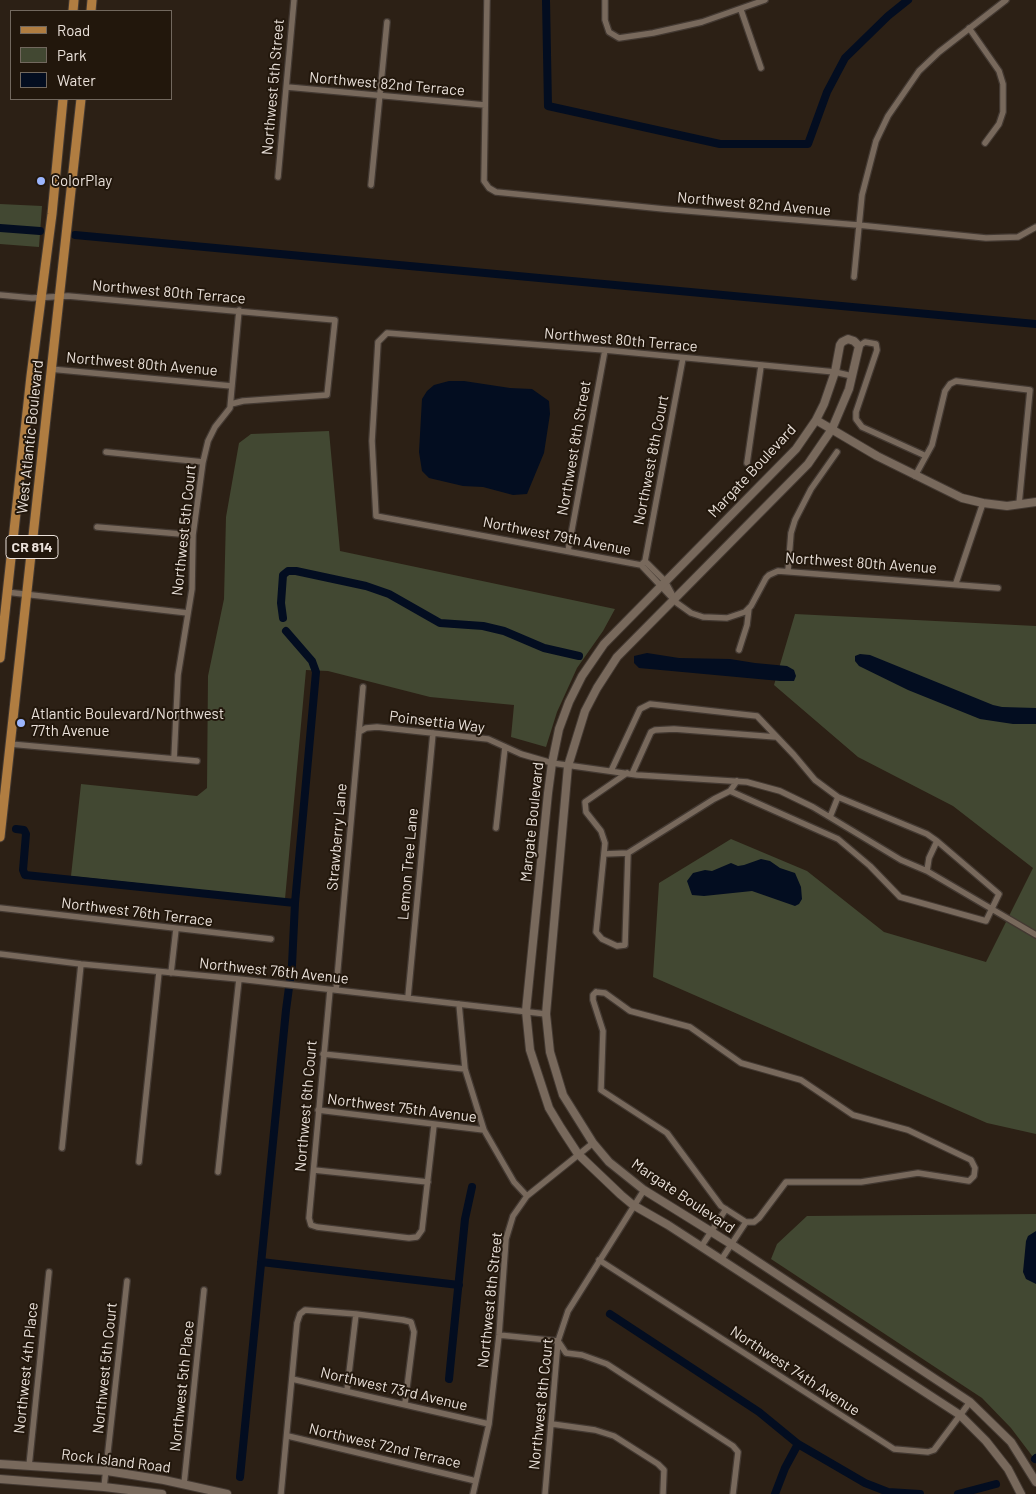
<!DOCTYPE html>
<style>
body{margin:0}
#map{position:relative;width:1036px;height:1494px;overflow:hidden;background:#2c2015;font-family:Barlow,sans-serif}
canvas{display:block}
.legend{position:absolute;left:10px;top:10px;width:162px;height:90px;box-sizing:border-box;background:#22170c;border:1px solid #72685e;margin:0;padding:6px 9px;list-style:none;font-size:15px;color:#eae1da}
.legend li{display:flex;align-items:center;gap:10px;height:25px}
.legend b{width:25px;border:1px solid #72685e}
</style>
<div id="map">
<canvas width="1036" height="1494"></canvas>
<ul class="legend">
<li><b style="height:6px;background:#b07d41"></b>Road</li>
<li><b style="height:14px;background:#424832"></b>Park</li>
<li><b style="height:14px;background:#030d20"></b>Water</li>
</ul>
</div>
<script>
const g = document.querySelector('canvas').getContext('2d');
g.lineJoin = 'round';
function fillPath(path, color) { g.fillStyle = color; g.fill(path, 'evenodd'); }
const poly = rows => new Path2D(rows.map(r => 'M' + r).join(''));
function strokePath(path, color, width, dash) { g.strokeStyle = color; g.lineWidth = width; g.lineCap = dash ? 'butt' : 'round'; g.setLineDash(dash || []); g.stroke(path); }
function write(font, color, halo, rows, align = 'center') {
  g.font = font + ' Barlow,sans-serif'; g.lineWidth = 4; g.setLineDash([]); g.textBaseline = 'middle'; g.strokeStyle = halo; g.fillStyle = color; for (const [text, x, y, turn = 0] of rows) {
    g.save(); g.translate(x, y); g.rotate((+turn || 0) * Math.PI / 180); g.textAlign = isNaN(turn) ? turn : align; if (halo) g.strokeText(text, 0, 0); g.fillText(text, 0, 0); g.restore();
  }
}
fillPath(poly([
 [0,204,42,206,39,247,0,244],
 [329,431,340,551,615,609,603,631,577,668,557,712,546,747,511,737,514,705,430,697,328,671,306,670,285,899,71,876,81,784,197,796,207,788,208,676,224,599,226,517,239,443,251,434],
 [795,614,1036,626,1036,1134,987,1123,653,977,659,883,731,839,807,871,884,932,986,962,1033,868,953,806,858,757,774,685],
 [1036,1214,1036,1461,1011,1428,982,1398,771,1259,777,1244,807,1216]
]), '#424832');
fillPath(poly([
 [449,381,464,381,510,388,532,389,549,401,550,414,544,453,527,494,513,495,483,487,463,486,429,478,422,471,419,452,422,399,427,391,434,385],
 [647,653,679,658,730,659,755,663,787,666,794,670,796,676,794,681,780,681,639,668,634,663,634,656],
 [860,654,870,655,993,705,1002,707,1036,708,1036,724,1013,724,980,719,908,690,859,666,855,661,855,656],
 [761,859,770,861,780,868,795,873,801,887,802,899,799,904,795,906,752,891,704,896,692,895,687,881,693,873,705,870,712,871,731,863,738,866,744,865],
 [1036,1231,1036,1284,1026,1279,1023,1272,1026,1241,1028,1236]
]), '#030d20');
strokePath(poly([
 [546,0,548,106,720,144,808,144,827,92,845,58,888,16,908,0],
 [0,228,40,231],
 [75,235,1036,324],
 [283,618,281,603,283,575,288,571,296,571,366,586,389,594,440,623,483,626,504,631,544,648,579,656],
 [16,829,24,830,26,834,23,870,25,875,295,903],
 [261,1262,459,1285],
 [610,1314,759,1412,798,1444,865,1483,888,1492,920,1494],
 [449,1379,465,1219,472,1187],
 [1035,1459,1036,1458],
 [240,1477,286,1010,292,965,295,903,316,672,312,661,286,631],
 [775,1494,785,1468,798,1444],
 [958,1494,996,1484]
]), '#030d20', 8);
const street = poly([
 [487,0,484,181,489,188,496,192,664,209,858,225,986,238,1018,237,1036,227],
 [605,0,605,20,609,32,619,38,653,33,702,22,765,0],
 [741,10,761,68],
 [969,28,999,71,1003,84,1003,112,999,124,985,143],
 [287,87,485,105],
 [278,177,294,0],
 [371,185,387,22],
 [854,277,862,195,876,141,888,116,919,71,939,52,1006,0],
 [0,295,32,298,68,296,335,320,327,395,243,401,231,404],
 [859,346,865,342,876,344,877,350,856,412,856,419,862,427,926,456],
 [50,369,232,386],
 [852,376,835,372,605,350,387,333,378,342,372,441,376,516,641,565,677,603,691,613,703,617,727,618,745,612,751,606,766,578,769,575,778,571,998,588],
 [106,452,203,462],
 [747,463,761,366],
 [915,476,932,445,945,391,950,384,956,381,1030,390,1019,504],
 [97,527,193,535],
 [568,551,605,350],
 [645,561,665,581,672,594],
 [641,565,645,561,683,358],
 [788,571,791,533,795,520,811,489,837,452],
 [956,583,983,503],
 [6,592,188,613],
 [739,650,747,625,749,608],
 [359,732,366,728,377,727,488,739,521,754,552,763,637,775,747,782,780,791,813,807,901,860,927,871,1036,935],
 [10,744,197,761],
 [174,759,178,675,192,589,193,535,203,462,208,441,215,427,230,408,239,310],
 [611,771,640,709,650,704,757,716,794,755,815,780,838,797,927,834,937,841,999,894,986,921,900,897,870,866,838,839,730,791],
 [627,773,585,802,586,812,601,831,605,843,596,932,602,939,617,946,625,945,628,853],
 [632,774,651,732,655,730,674,729,776,737],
 [830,817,838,797],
 [496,828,505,747],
 [604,854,628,853,714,799,730,791,737,781],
 [927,871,929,858,937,841],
 [0,908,271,939],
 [0,954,81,964,239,979,546,1014],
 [171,973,176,929],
 [330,990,309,1218,311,1225,317,1227,409,1238,417,1237,422,1230,434,1125],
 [336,990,363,687],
 [596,992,605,993,630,1011,690,1027,741,1063,801,1080,853,1115,908,1130,971,1160,975,1168,974,1176,969,1181,918,1173,861,1182,786,1182,759,1218,754,1222,746,1222,721,1206,667,1133,601,1090,603,1031,593,1000,593,995,596,992],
 [408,997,433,733],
 [459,1004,465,1069,484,1130,514,1182,527,1196],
 [323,1054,465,1069],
 [318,1110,484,1130],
 [62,1148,81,964],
 [139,1162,159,972],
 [314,1170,428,1182],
 [218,1172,239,979],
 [701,1247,726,1209],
 [599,1260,894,1449,928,1452,934,1450,970,1402],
 [721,1260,746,1222],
 [499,1335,558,1341,566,1353,582,1355,607,1364,733,1446,738,1452,733,1494],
 [292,1379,489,1424],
 [347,1390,356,1314],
 [552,1424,595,1430,614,1436,658,1464,664,1470,663,1494],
 [288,1436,476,1481],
 [29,1466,49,1272],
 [184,1484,204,1290],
 [104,1487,127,1281],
 [281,1494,297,1323,300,1314,305,1310,356,1314,403,1320,411,1322,414,1332,405,1403],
 [473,1494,489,1424,499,1335,506,1239,513,1216,527,1196,593,1143],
 [545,1494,558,1341,568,1311,644,1190]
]);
const secondary = poly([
 [816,420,877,456,962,498,983,503,1007,506,1036,502],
 [0,1464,107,1471,164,1480,227,1494],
 [0,1479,104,1487,162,1494],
 [1021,1494,1008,1469,986,1441,960,1415,668,1225,633,1205,621,1195,578,1154,561,1128,549,1108,530,1050,526,1011,548,793,552,763,559,729,569,702,582,676,604,644,796,449,816,420,824,404,835,372,840,345,842,342,848,339,854,341,859,346,849,389,832,429,808,464,617,657,597,688,585,711,568,766,546,1014,550,1052,563,1095,593,1143,609,1162,644,1190,731,1244,970,1402,1011,1442,1036,1482]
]);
const primary = poly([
 [73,11,74,0],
 [91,11,92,0],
 [0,658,31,376,52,214,63,99],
 [0,837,81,99]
]);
strokePath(street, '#433932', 8);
strokePath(secondary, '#433932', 10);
strokePath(primary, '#433932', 11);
strokePath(street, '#78695c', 5.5);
strokePath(secondary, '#78695c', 8);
strokePath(primary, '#b07d41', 9);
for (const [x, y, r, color] of [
 [41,181,5,"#9bb5fd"],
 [21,723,5,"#9bb5fd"]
]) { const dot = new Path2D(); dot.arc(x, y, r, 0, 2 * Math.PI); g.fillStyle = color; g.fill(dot); strokePath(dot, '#22170c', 2); }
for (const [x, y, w] of [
 [32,547,52]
]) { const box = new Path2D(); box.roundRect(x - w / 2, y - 11.5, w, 23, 4); g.fillStyle = '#22170c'; g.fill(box); strokePath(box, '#eae1da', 1); }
write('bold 14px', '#eae1da', null, [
 ["CR 814",32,547]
]);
write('15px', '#eae1da', '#22170c', [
 ["Northwest 82nd Terrace",387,84,5],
 ["Northwest 5th Street",273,87,-85],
 ["Northwest 82nd Avenue",754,204,5],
 ["Northwest 80th Terrace",169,292,5],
 ["Northwest 80th Terrace",621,340,5],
 ["Northwest 80th Avenue",142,364,5],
 ["West Atlantic Boulevard",30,437,-84],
 ["Northwest 8th Street",574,448,-80],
 ["Northwest 8th Court",651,460,-79],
 ["Margate Boulevard",752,471,-47],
 ["Northwest 5th Court",184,530,-84],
 ["Northwest 79th Avenue",557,536,11],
 ["Northwest 80th Avenue",861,563,4],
 ["Poinsettia Way",437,722,7],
 ["Margate Boulevard",532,822,-84],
 ["Strawberry Lane",337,837,-85],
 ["Lemon Tree Lane",408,864,-85],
 ["Northwest 76th Terrace",137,912,7],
 ["Northwest 76th Avenue",274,971,6],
 ["Northwest 6th Court",306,1106,-85],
 ["Northwest 75th Avenue",402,1108,7],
 ["Margate Boulevard",683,1196,34],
 ["Northwest 8th Street",490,1300,-84],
 ["Northwest 4th Place",26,1368,-84],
 ["Northwest 5th Court",105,1368,-84],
 ["Northwest 74th Avenue",795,1371,33],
 ["Northwest 5th Place",182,1386,-84],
 ["Northwest 73rd Avenue",394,1389,13],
 ["Northwest 8th Court",541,1404,-84],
 ["Northwest 72nd Terrace",385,1446,13],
 ["Rock Island Road",116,1461,7]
]);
write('15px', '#eae1da', '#22170c', [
 ["ColorPlay",51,181],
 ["Atlantic Boulevard/Northwest",31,714],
 ["77th Avenue",31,731]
], 'left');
</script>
